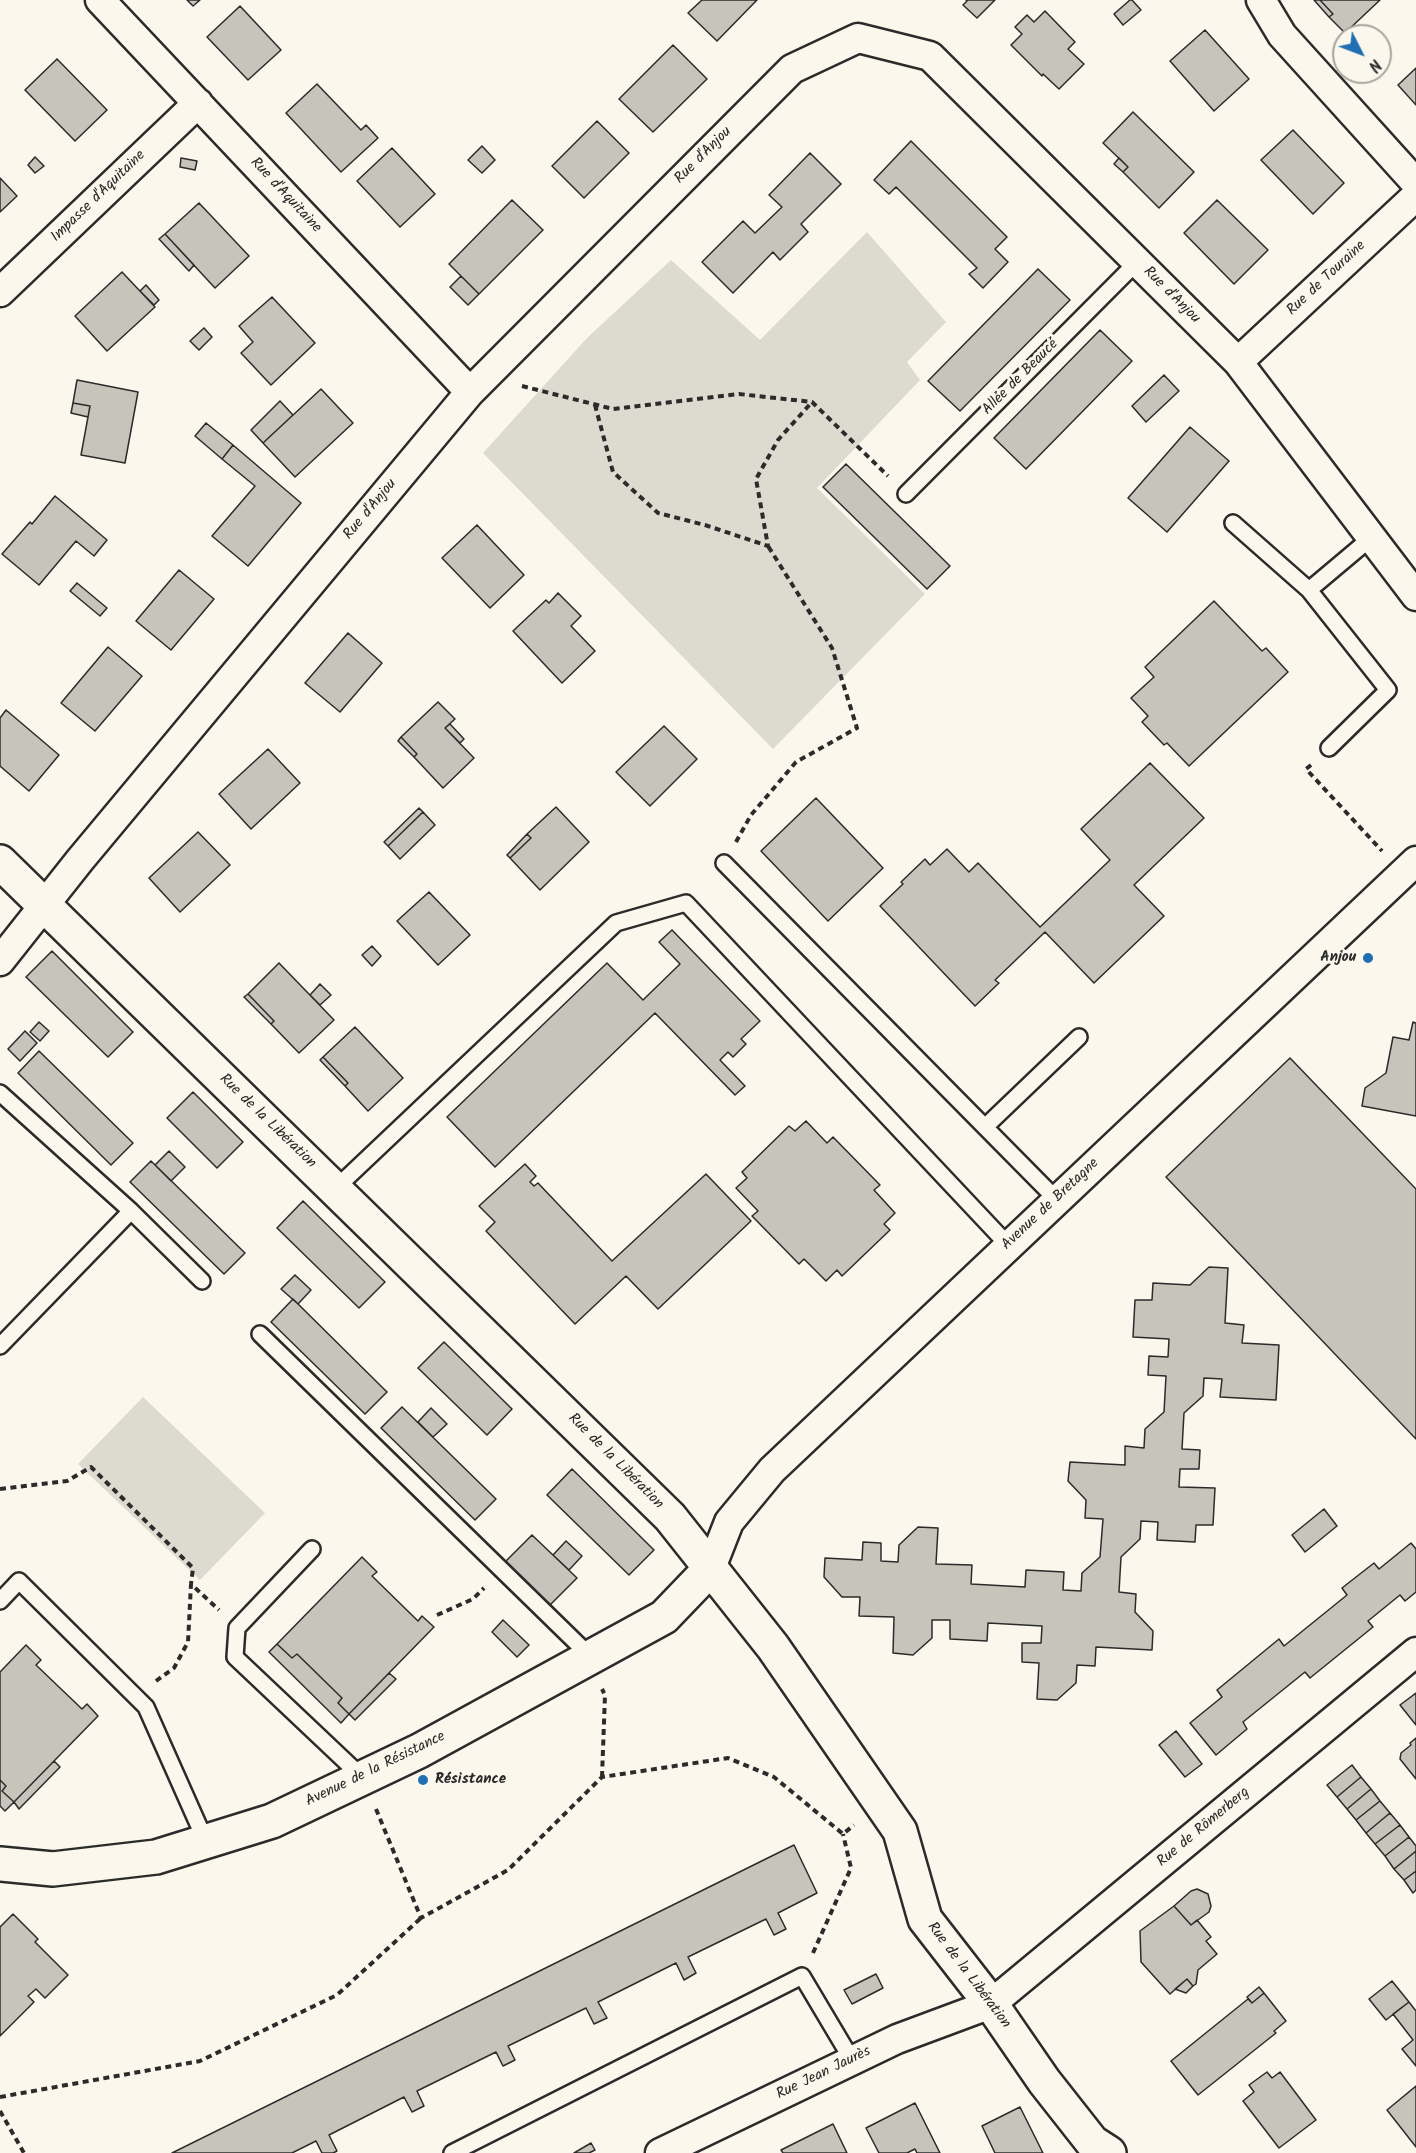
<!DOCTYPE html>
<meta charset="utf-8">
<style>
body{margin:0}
#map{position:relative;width:1416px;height:2153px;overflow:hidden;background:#fbf7ec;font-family:Kalam,sans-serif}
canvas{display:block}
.north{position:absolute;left:1332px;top:24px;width:60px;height:60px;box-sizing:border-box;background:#fbf7ec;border:2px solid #a8a59f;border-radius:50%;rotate:132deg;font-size:16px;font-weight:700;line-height:24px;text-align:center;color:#2b2b2b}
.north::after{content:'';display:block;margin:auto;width:21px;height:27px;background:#1f6fb2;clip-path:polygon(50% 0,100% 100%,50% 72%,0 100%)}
</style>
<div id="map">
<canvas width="1416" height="2153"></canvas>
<div class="north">N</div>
</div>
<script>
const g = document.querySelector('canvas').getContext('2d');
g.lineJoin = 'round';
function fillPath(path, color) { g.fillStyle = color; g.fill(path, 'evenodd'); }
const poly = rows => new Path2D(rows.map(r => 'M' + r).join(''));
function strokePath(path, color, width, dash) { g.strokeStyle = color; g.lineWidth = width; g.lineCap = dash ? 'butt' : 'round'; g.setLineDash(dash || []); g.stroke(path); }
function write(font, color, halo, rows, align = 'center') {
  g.font = font + ' Kalam,sans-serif'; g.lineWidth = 6; g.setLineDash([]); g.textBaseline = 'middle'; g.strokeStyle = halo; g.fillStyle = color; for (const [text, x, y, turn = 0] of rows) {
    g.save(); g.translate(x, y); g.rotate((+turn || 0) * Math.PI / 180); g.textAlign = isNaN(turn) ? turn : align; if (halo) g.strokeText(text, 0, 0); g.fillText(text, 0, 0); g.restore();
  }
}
fillPath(poly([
 [867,232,946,322,907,362,920,380,817,488,925,594,773,749,483,453,587,338,671,260,760,340],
 [143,1397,265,1513,200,1580,78,1464]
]), '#dddad0');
const building = poly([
 [187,0,200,0,193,6,187,0],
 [702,0,757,0,717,41,688,13,702,0],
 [966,0,995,0,977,18,963,5,967,1,966,0],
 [1130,0,1132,0,1141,10,1123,25,1114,14,1130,0],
 [1314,0,1320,0,1333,14,1329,17,1314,0],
 [1320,0,1380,0,1345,33,1329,17,1333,14,1320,0],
 [240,6,281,50,248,80,207,37,240,6],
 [1045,11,1075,42,1068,49,1084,64,1059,89,1043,74,1042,76,1011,45,1022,34,1015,27,1027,15,1034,22,1045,11],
 [1205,30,1249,79,1214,111,1170,61,1205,30],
 [673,45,707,79,653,132,619,99,673,45],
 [57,59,107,110,75,141,25,90,57,59],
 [1416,68,1416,105,1398,85,1416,68],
 [317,84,361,130,366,125,378,138,341,172,286,113,317,84],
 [1133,112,1194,172,1159,208,1123,172,1128,167,1103,143,1133,112],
 [597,121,629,153,584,198,552,166,597,121],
 [1293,130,1344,183,1313,214,1261,160,1293,130],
 [911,141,1007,237,995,249,1008,262,983,288,969,274,977,268,896,187,889,194,874,180,911,141],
 [482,146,495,160,482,173,468,160,482,146],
 [392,148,435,194,400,227,357,181,392,148],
 [810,153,841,184,801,224,808,232,780,260,773,252,733,293,702,262,743,221,755,233,782,207,769,195,810,153],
 [35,157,44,166,35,173,28,165,35,157],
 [181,158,197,161,195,170,180,167,181,158],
 [1119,158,1128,167,1123,172,1114,164,1119,158],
 [0,178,17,196,0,212,0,178],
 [512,200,543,230,479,294,449,264,512,200],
 [1217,200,1268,250,1234,284,1184,233,1217,200],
 [199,203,249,256,215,288,165,234,199,203],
 [165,234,194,265,189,271,159,239,165,234],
 [1038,269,1070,300,960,411,928,381,1038,269],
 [122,272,155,307,107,351,75,316,122,272],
 [461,276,479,294,468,305,450,287,461,276],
 [146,285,159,300,154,305,140,291,146,285],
 [272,297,315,343,271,385,241,353,253,342,239,326,272,297],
 [204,328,212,337,199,350,190,341,204,328],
 [1100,330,1132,361,1026,469,994,438,1100,330],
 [1164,375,1179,391,1146,422,1132,406,1164,375],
 [77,380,138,392,125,463,81,455,90,406,73,403,77,380],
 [321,389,353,423,295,477,263,443,321,389],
 [280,401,293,415,263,443,251,430,280,401],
 [73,403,90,406,88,417,71,413,73,403],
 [206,423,233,445,222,459,195,436,206,423],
 [1190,427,1229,461,1167,532,1128,498,1190,427],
 [233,445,301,503,248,566,212,536,255,486,222,459,233,445],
 [846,464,950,566,927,589,823,487,846,464],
 [55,496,107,540,94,556,76,541,39,585,2,554,30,522,32,524,55,496],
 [477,525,524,575,490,608,442,558,477,525],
 [179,570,214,599,171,650,136,621,179,570],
 [77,583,107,608,100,616,70,591,77,583],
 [558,593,581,616,571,626,595,651,562,683,513,631,546,600,549,603,558,593],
 [1214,601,1262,651,1266,648,1288,672,1189,766,1167,743,1164,745,1142,722,1148,716,1131,698,1154,677,1145,667,1214,601],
 [348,633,382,663,340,712,305,683,348,633],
 [108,647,142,676,95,731,61,703,108,647],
 [438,702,455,719,445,728,474,758,443,788,414,757,417,754,401,737,438,702],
 [6,710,59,755,29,791,0,766,0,718,6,710],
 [450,724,464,739,460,743,445,728,450,724],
 [664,726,697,759,650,806,616,772,664,726],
 [401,737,417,754,414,757,398,741,401,737],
 [268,749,300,783,251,829,219,794,268,749],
 [1150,763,1204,818,1134,885,1164,916,1094,983,1045,932,995,980,999,983,975,1006,880,906,903,884,901,882,925,859,930,865,947,849,969,872,978,863,1040,927,1110,860,1081,829,1150,763],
 [816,798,883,868,828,921,761,851,816,798],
 [556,807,589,842,540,890,510,858,531,838,527,834,556,807],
 [419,808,423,812,388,846,384,842,419,808],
 [423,812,435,825,400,859,388,846,423,812],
 [198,832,230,865,180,912,149,878,198,832],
 [527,834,531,838,510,858,507,855,527,834],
 [429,892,470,935,438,965,397,921,429,892],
 [672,930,760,1021,741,1039,746,1044,733,1057,728,1052,720,1060,745,1086,735,1095,655,1013,495,1167,447,1117,607,963,643,1000,680,964,659,942,672,930],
 [372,946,381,956,372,966,362,955,372,946],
 [52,951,133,1032,108,1057,26,977,52,951],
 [279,963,334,1020,299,1053,271,1024,274,1021,248,994,279,963],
 [320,984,331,995,320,1005,310,995,320,984],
 [248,994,274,1021,271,1024,244,997,248,994],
 [39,1022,49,1031,40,1041,30,1032,39,1022],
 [1413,1022,1416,1023,1416,1116,1362,1106,1365,1088,1386,1073,1393,1037,1409,1040,1413,1022],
 [355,1027,403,1078,368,1111,345,1086,348,1083,323,1057,355,1027],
 [25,1031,37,1043,20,1061,8,1049,25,1031],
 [39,1051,133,1143,111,1165,18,1073,39,1051],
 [323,1057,348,1083,345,1086,320,1060,323,1057],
 [1290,1058,1416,1189,1416,1439,1166,1177,1290,1058],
 [193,1092,243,1142,217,1168,167,1118,193,1092],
 [806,1121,827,1143,833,1137,880,1185,874,1190,895,1213,884,1224,890,1230,842,1276,837,1270,826,1281,804,1259,799,1264,752,1216,758,1211,736,1188,747,1178,742,1172,789,1126,795,1131,806,1121],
 [169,1151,185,1167,171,1181,155,1165,169,1151],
 [151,1161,245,1253,224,1274,130,1182,151,1161],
 [525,1164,536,1176,530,1182,534,1186,538,1183,612,1261,706,1174,751,1221,658,1309,626,1276,575,1324,486,1231,495,1222,479,1206,525,1164],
 [303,1201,385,1282,359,1308,277,1228,303,1201],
 [1209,1267,1228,1268,1225,1323,1244,1325,1242,1343,1279,1345,1276,1400,1220,1397,1222,1379,1204,1378,1203,1396,1184,1413,1182,1449,1200,1450,1199,1469,1180,1469,1179,1487,1215,1488,1213,1525,1196,1525,1195,1542,1157,1540,1158,1522,1141,1521,1140,1539,1121,1557,1119,1592,1136,1594,1135,1612,1153,1631,1152,1650,1096,1647,1095,1666,1077,1665,1076,1683,1057,1700,1037,1699,1039,1663,1022,1662,1022,1643,1041,1643,1042,1626,988,1623,987,1641,950,1639,950,1620,932,1620,932,1638,913,1655,893,1653,894,1617,859,1616,860,1597,842,1597,824,1577,825,1558,862,1560,863,1542,881,1543,881,1561,898,1562,899,1545,918,1527,938,1528,936,1564,972,1565,971,1584,1025,1587,1026,1570,1064,1572,1063,1590,1081,1591,1082,1573,1100,1557,1103,1519,1085,1518,1086,1500,1068,1481,1070,1462,1125,1465,1125,1446,1144,1448,1145,1429,1164,1412,1166,1376,1148,1375,1149,1356,1168,1357,1169,1339,1133,1337,1135,1300,1152,1300,1153,1283,1190,1285,1209,1267],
 [295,1275,311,1290,298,1304,281,1289,295,1275],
 [293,1299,387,1392,365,1414,271,1322,293,1299],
 [444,1342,512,1409,487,1435,418,1368,444,1342],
 [402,1407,496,1499,475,1520,381,1428,402,1407],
 [431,1408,447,1424,433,1437,418,1422,431,1408],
 [572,1469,654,1550,629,1575,547,1495,572,1469],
 [1324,1509,1337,1526,1305,1552,1292,1535,1324,1509],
 [532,1535,577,1578,549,1606,504,1563,532,1535],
 [566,1541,582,1556,569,1570,553,1555,566,1541],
 [1411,1543,1416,1549,1416,1592,1405,1601,1400,1595,1368,1621,1373,1627,1310,1678,1305,1672,1243,1722,1247,1729,1216,1755,1190,1723,1222,1697,1217,1690,1279,1639,1284,1646,1347,1595,1342,1588,1374,1563,1379,1569,1411,1543],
 [362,1557,377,1572,372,1576,418,1621,422,1616,434,1627,349,1714,338,1703,342,1698,297,1654,292,1658,277,1644,362,1557],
 [503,1620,529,1645,517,1657,492,1632,503,1620],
 [277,1644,292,1658,297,1654,342,1698,338,1703,349,1714,341,1723,269,1652,277,1644],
 [26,1645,41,1660,36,1665,82,1709,87,1704,98,1716,14,1802,2,1791,6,1786,0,1780,0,1672,26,1645],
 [389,1673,396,1679,355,1720,349,1714,389,1673],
 [1416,1693,1416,1725,1400,1705,1416,1693],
 [1176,1731,1202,1764,1185,1777,1159,1745,1176,1731],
 [1416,1738,1416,1779,1400,1759,1401,1753,1411,1745,1410,1743,1416,1738],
 [54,1761,60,1767,19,1809,14,1802,54,1761],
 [1352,1765,1361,1777,1337,1797,1327,1785,1352,1765],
 [1361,1777,1371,1789,1347,1809,1337,1797,1361,1777],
 [0,1780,6,1786,2,1791,14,1802,5,1811,0,1806,0,1780],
 [1371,1789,1380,1801,1356,1820,1347,1809,1371,1789],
 [1380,1801,1390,1813,1366,1833,1356,1820,1380,1801],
 [1390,1813,1400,1825,1375,1844,1366,1833,1390,1813],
 [1400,1825,1409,1837,1385,1856,1375,1844,1400,1825],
 [1409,1837,1416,1846,1416,1851,1394,1869,1385,1856,1409,1837],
 [794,1845,817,1893,778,1913,786,1929,774,1935,766,1919,688,1957,696,1973,684,1980,676,1963,598,2002,607,2018,594,2024,586,2008,508,2046,515,2060,503,2066,496,2052,417,2091,424,2106,412,2112,404,2097,329,2135,337,2151,333,2153,322,2153,316,2141,292,2153,172,2153,794,1845],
 [1416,1851,1416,1871,1404,1880,1394,1869,1416,1851],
 [1416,1871,1416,1890,1413,1893,1404,1880,1416,1871],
 [1197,1889,1208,1894,1211,1906,1209,1912,1191,1925,1174,1906,1191,1891,1197,1889],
 [1174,1906,1191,1925,1197,1920,1211,1937,1206,1941,1217,1954,1198,1970,1196,1984,1193,1986,1187,1979,1170,1994,1141,1962,1140,1931,1174,1906],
 [13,1914,38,1939,35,1942,68,1975,45,1998,36,1989,28,1996,34,2002,0,2036,0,1927,13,1914],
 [876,1974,883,1988,852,2004,844,1990,876,1974],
 [1187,1979,1193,1986,1186,1993,1175,1989,1187,1979],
 [1392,1981,1409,2002,1386,2020,1369,1999,1392,1981],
 [1259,1987,1264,1993,1252,2003,1247,1997,1259,1987],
 [1264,1993,1286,2021,1274,2031,1276,2033,1198,2095,1171,2061,1248,1999,1252,2003,1264,1993],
 [1409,2002,1416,2011,1416,2066,1402,2049,1413,2040,1393,2014,1409,2002],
 [1267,2072,1272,2078,1280,2072,1316,2120,1279,2148,1243,2101,1254,2092,1249,2085,1267,2072],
 [1416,2086,1416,2147,1387,2110,1416,2086],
 [915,2103,940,2153,917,2153,915,2149,907,2153,879,2153,866,2128,915,2103],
 [1020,2107,1043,2153,995,2153,982,2126,1020,2107],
 [833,2124,847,2153,783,2153,781,2150,833,2124],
 [591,2143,595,2150,589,2153,574,2153,591,2143]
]);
fillPath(building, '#c7c4bc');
strokePath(building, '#2b2b2b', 1.5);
const service = poly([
 [906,494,1137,262],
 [1233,523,1309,590],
 [1329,748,1388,690,1309,590,1372,537],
 [724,863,1057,1200],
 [0,1093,131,1211,202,1281],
 [985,1127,1079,1037],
 [335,1189,616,923,686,903,1008,1245],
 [260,1334,591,1657],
 [0,1346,131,1211],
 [312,1549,237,1628,235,1657,363,1778],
 [0,1601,19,1581,146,1707,206,1842],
 [452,2153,802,1976,852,2060]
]);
const minor = poly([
 [100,0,470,392],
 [1261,0,1282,35,1416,183],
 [0,292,198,103],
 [1238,362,1416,196],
 [0,961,80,860,470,392,792,69,858,38,930,56,1238,362,1416,596],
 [711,1568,729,1522,772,1470,1416,861],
 [660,2153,897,2039,991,2004,1416,1652]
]);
const tertiary = poly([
 [0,862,670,1517,773,1647,900,1831,925,1919,991,2004,1044,2081,1092,2142,1109,2153],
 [0,1864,53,1869,156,1857,272,1821,419,1751,664,1617,711,1568]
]);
strokePath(service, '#2b2b2b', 20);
strokePath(minor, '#2b2b2b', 33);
strokePath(tertiary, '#2b2b2b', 38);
strokePath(poly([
 [522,386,613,409,739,394,812,402,888,476],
 [595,405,613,472,658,513,705,525,768,546,756,479,778,440,812,402],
 [1311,765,1306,769,1382,851],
 [736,842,751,815,796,762,857,728,832,648,768,546],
 [0,1489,67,1481,91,1467,193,1568,191,1584],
 [437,1615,473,1599,484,1588],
 [156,1681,174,1668,188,1642,191,1584,219,1610],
 [602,1777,605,1695,602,1689],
 [376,1809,421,1918,508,1870,602,1777,728,1758,774,1777,843,1834,854,1825],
 [813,1953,851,1868,843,1834],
 [0,2097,200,2061,337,1995,421,1918],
 [0,2111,24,2153]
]), '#2b2b2b', 4, [6, 4.5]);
strokePath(service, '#fbf7ec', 15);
strokePath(minor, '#fbf7ec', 28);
strokePath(tertiary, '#fbf7ec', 33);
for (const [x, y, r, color] of [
 [1368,958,6,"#1f6fb2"],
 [423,1780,6,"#1f6fb2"]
]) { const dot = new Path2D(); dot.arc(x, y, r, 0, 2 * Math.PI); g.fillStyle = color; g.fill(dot); strokePath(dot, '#fbf7ec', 2); }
write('15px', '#2b2b2b', '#fbf7ec', [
 ["Rue d'Anjou",704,156,-45],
 ["Rue d'Aquitaine",285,196,47],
 ["Impasse d'Aquitaine",99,197,-44],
 ["Rue de Touraine",1327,279,-43],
 ["Rue d'Anjou",1171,296,45],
 ["Allée de Beaucé",1021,378,-45],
 ["Rue d'Anjou",371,510,-50],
 ["Rue de la Libération",267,1122,44],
 ["Avenue de Bretagne",1051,1205,-43],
 ["Rue de la Libération",615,1462,45],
 ["Avenue de la Résistance",376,1770,-26],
 ["Rue de Römerberg",1204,1828,-40],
 ["Rue de la Libération",968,1976,53],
 ["Rue Jean Jaurès",824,2074,-26]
]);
write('bold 15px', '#2b2b2b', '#fbf7ec', [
 ["Anjou",1356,958],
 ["Résistance",435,1780,"left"]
], 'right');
</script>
